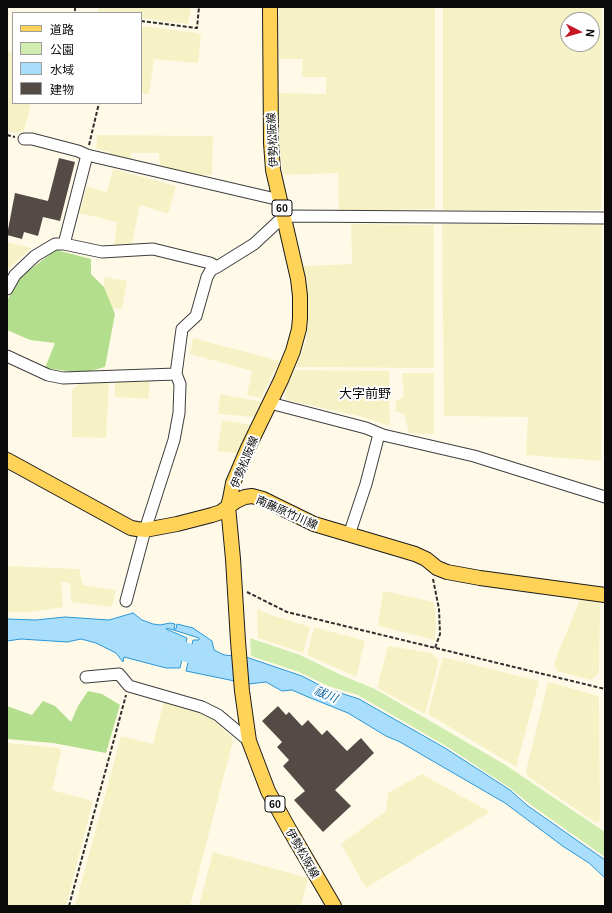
<!DOCTYPE html>
<meta charset="utf-8">
<style>
body{margin:0}
#map{position:relative;width:612px;height:913px;overflow:hidden;background:#fffae8;font-family:Georgia,"Noto Sans JP",serif}
canvas{display:block}
.frame{position:absolute;inset:0;border:8px solid #0b0b0b;pointer-events:none}
.legend{position:absolute;left:12px;top:12px;width:130px;height:92px;box-sizing:border-box;background:#fff;border:1px solid #9d9d9d;margin:0;padding:5px 7px;list-style:none;font-size:12px;color:#0b0b0b}
.legend li{display:flex;align-items:center;gap:8px;height:20px}
.legend b{width:20px;border:1px solid #9d9d9d}
.north{position:absolute;left:560px;top:12px;width:40px;height:40px;box-sizing:border-box;background:#fff;border:1px solid #9d9d9d;border-radius:50%;rotate:96deg;font-size:11px;font-weight:700;line-height:16px;text-align:center;color:#0b0b0b}
.north::after{content:'';display:block;margin:auto;width:14px;height:18px;background:#c51824;clip-path:polygon(50% 0,100% 100%,50% 72%,0 100%)}
</style>
<div id="map">
<canvas width="612" height="913"></canvas>
<div class="frame"></div>
<ul class="legend">
<li><b style="height:5px;background:#ffd358"></b>道路</li>
<li><b style="height:11px;background:#d0ecaf"></b>公園</li>
<li><b style="height:11px;background:#a8defb"></b>水域</li>
<li><b style="height:11px;background:#544b46"></b>建物</li>
</ul>
<div class="north">N</div>
</div>
<script>
const g = document.querySelector('canvas').getContext('2d');
g.lineJoin = 'round';
function fillPath(path, color) { g.fillStyle = color; g.fill(path, 'evenodd'); }
const poly = rows => new Path2D(rows.map(r => 'M' + r).join(''));
function strokePath(path, color, width, dash) { g.strokeStyle = color; g.lineWidth = width; g.lineCap = dash ? 'butt' : 'round'; g.setLineDash(dash || []); g.stroke(path); }
function write(font, color, halo, rows, align = 'center') {
  g.font = font + ' Georgia,"Noto Sans JP",serif'; g.lineWidth = 4; g.setLineDash([]); g.textBaseline = 'middle'; g.strokeStyle = halo; g.fillStyle = color; for (const [text, x, y, turn = 0] of rows) {
    g.save(); g.translate(x, y); g.rotate((+turn || 0) * Math.PI / 180); g.textAlign = isNaN(turn) ? turn : align; if (halo) g.strokeText(text, 0, 0); g.fillText(text, 0, 0); g.restore();
  }
}
fillPath(poly([
 [98,7,191,7,188,24,141,18,141,13,98,13],
 [279,7,435,7,435,209,339,211,338,173,283,175,279,142,278,93,326,94,326,77,302,77,303,59,279,59],
 [443,7,602,7,601,210,443,210],
 [568,20,592,20,592,44,568,44],
 [141,26,198,33,201,36,198,63,154,59,149,94,141,94],
 [7,51,13,53,13,103,31,103,24,131,17,133,7,131],
 [97,135,213,136,212,175,190,176,160,167,159,153,131,153,132,162,110,157,110,152,96,149],
 [113,169,176,186,168,214,140,205,131,247,114,247,117,222,79,213,87,186,107,192],
 [351,224,434,225,434,368,296,367,306,341,308,318,302,266,352,264],
 [442,224,602,225,601,461,526,455,528,417,444,416],
 [7,242,31,248,7,270],
 [104,277,127,281,122,309,112,308,104,287],
 [193,338,280,361,271,377,261,398,247,395,252,371,190,354],
 [296,370,389,371,390,426,359,416,286,400,285,393,291,374],
 [402,373,434,373,434,434,409,433,404,414,395,411,396,401,404,396],
 [150,380,148,399,115,397,115,381],
 [82,381,109,383,106,438,72,437,72,390],
 [220,394,262,402,256,417,218,414],
 [222,420,253,425,240,454,217,451],
 [7,566,79,569,83,585,116,590,112,607,71,602,70,583,61,582,63,607,32,612,7,612],
 [383,591,434,602,436,622,435,640,378,626],
 [580,599,600,601,599,673,591,680,557,671,554,663],
 [257,609,271,615,310,627,303,653,258,638],
 [314,627,365,641,356,677,307,655],
 [388,646,431,653,439,660,425,714,377,688],
 [443,657,539,681,516,767,428,714],
 [548,682,599,696,600,821,596,823,527,776,526,771],
 [164,701,208,714,233,739,232,745,190,906,75,906,121,736,153,744],
 [7,743,59,748,61,752,52,790,93,801,66,906,7,906],
 [422,774,490,812,366,888,341,844,386,811,388,793],
 [213,852,308,878,301,906,199,906]
]), '#f7f2c6');
fillPath(poly([
 [250,638,300,655,341,675,377,690,504,764,605,832,605,857,531,805,510,788,446,746,358,695,328,686,299,672,251,656]
]), '#d0ecaf');
fillPath(poly([
 [56,250,91,259,91,274,104,287,115,314,105,367,83,373,45,368,55,343,30,340,7,330,7,301,19,278],
 [88,691,102,694,120,705,106,753,53,743,7,739,7,706,32,715,43,701,55,706,71,722,78,706]
]), '#b3de8d');
const water = poly([
 [133,613,142,620,153,624,160,625,170,623,175,624,174,629,176,629,177,624,193,628,212,641,214,650,224,655,246,657,302,676,325,688,359,699,445,748,510,790,528,806,605,860,605,878,589,863,564,847,505,803,400,742,386,736,348,713,308,697,292,690,282,691,266,682,249,684,186,671,193,640,199,640,199,638,167,628,166,629,187,638,180,668,166,668,124,657,123,662,116,653,96,643,81,639,67,642,21,639,7,641,7,619,36,620,65,617,109,620,133,613]
]);
fillPath(water, '#a8defb');
strokePath(water, '#2996d8', 1);
strokePath(poly([
 [159,643,215,662]
]), '#a8defb', 19);
fillPath(poly([
 [59,158,75,162,60,221,43,217,38,236,24,232,22,239,7,235,15,193,48,201],
 [278,706,286,715,289,712,302,726,308,720,322,735,327,730,347,751,361,738,374,753,335,790,351,806,323,832,294,800,305,791,283,766,289,760,277,747,282,742,262,721]
]), '#544b46');
const minor = poly([
 [24,139,32,139,78,151,87,155,280,200],
 [64,244,87,155],
 [7,289,15,275,35,256,55,244,64,244,102,252,153,249,210,263,217,267,254,244,284,216,605,218],
 [7,356,48,375,63,378,176,374],
 [270,403,366,428,383,435,474,456,605,497],
 [349,535,366,484,379,434],
 [126,601,145,530,174,440,179,413,180,384,176,374,182,329,196,316,207,277,211,270,217,267],
 [86,677,119,674,129,686,202,707,218,715,249,741]
]);
const major = poly([
 [270,7,271,143,273,170,298,279,300,296,300,318,299,329,293,351,281,380,248,448,233,483,230,499,228,506,233,559,238,641,242,691,249,741,268,791,289,829,334,906],
 [7,460,131,528,137,529,145,530,177,524,212,515,221,512,236,501,245,497,252,496,263,499,314,524,415,554,426,559,437,568,447,572,480,578,605,595]
]);
strokePath(minor, '#3e3e3e', 13);
strokePath(major, '#1c1c1c', 16);
strokePath(poly([
 [75,7,75,13],
 [141,21,197,28,199,7],
 [7,135,15,137],
 [89,145,99,103],
 [433,579,439,609,440,634,435,648],
 [247,592,287,612,605,689],
 [69,906,126,695]
]), '#2d2d2d', 2, [4, 2]);
strokePath(minor, '#fff', 11);
strokePath(major, '#ffd358', 14);
for (const [x, y, w] of [
 [282,208,20],
 [275,804,20]
]) { const box = new Path2D(); box.roundRect(x - w / 2, y - 8, w, 16, 3); g.fillStyle = '#fff'; g.fill(box); strokePath(box, '#0b0b0b', 1); }
write('bold 10px', '#0b0b0b', null, [
 ["60",282,208],
 ["60",275,804]
]);
write('11px', '#0b0b0b', '#fff', [
 ["伊勢松阪線",272,140,-93],
 ["伊勢松阪線",244,462,-68],
 ["南藤原竹川線",287,512,24],
 ["伊勢松阪線",303,853,60]
]);
write('italic 12px', '#0b65a5', '#fff', [
 ["祓川",326,694,22]
]);
write('13px', '#0b0b0b', '#fff', [
 ["大字前野",365,393]
]);
</script>
